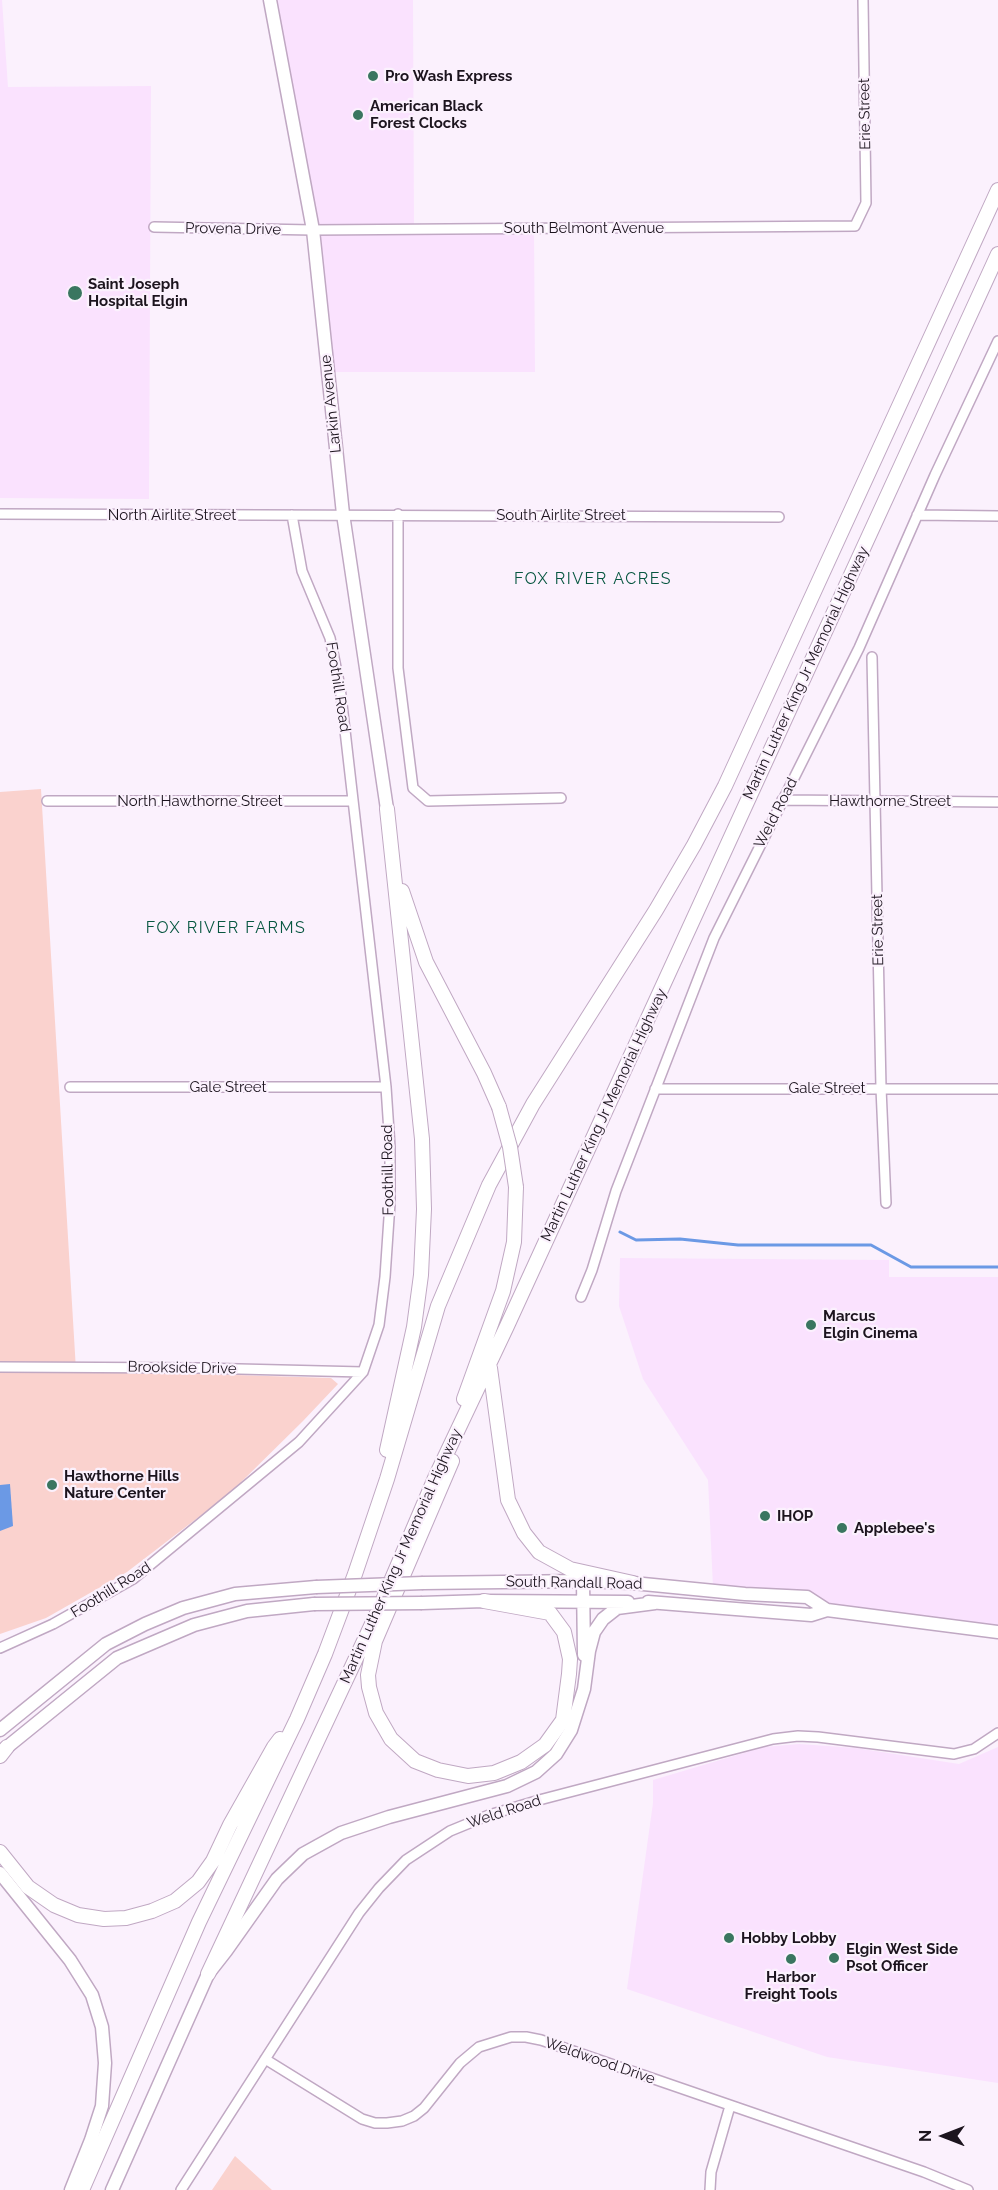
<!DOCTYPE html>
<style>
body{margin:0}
#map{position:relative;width:998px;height:2190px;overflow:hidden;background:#fbf1fd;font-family:Raleway,sans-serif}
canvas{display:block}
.north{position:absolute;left:914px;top:2106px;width:60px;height:60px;-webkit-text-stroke:4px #fbf1fd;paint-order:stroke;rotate:270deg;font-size:16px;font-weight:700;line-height:24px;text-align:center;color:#1c141e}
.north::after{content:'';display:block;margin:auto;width:21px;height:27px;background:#1c141e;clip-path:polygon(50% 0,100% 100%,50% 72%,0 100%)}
</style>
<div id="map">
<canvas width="998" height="2190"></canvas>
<div class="north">N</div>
</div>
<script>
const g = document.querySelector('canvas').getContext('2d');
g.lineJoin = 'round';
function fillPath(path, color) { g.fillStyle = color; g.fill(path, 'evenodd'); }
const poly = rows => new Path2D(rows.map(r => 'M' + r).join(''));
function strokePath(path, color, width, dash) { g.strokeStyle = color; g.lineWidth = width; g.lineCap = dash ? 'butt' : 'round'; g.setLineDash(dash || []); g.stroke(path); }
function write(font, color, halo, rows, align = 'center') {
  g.font = font + ' Raleway,sans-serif'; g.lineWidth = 4.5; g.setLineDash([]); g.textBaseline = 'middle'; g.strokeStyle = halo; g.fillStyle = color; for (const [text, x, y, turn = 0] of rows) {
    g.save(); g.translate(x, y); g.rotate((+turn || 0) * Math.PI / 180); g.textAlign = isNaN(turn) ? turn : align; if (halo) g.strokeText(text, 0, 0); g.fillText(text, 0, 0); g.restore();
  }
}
fillPath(poly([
 [0,0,2,0,8,87,151,86,149,499,0,498],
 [273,0,413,0,414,227,315,228],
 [534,230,535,372,330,372,315,232],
 [620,1258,889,1260,889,1277,998,1277,998,1629,828,1607,807,1594,713,1587,708,1480,643,1379,619,1306],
 [799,1744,856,1748,959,1764,998,1747,998,2083,827,2057,627,1989,653,1803,653,1780,764,1747]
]), '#fae2fe');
fillPath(poly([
 [41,789,76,1370,331,1378,338,1384,303,1421,230,1493,127,1572,46,1618,0,1634,0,792],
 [235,2156,272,2190,212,2190]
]), '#fad2ce');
fillPath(poly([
 [10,1484,13,1526,0,1531,0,1485]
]), '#6b99e5');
strokePath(poly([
 [620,1232,636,1240,680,1239,738,1245,871,1245,911,1267,998,1267]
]), '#6b99e5', 3);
const minor = poly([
 [154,227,313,230,855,226,866,203,863,0],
 [0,514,779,517],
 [398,514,398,668,413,788,428,801,561,798],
 [917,515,998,516],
 [872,657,881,1088,886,1203],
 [782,800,998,802],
 [47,801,353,801],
 [70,1087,386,1087],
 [655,1089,998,1089],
 [581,1297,592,1270,616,1191,714,938,859,648,935,475,998,341],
 [0,1367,198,1368,363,1372],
 [0,1648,53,1624,133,1579,299,1442,363,1372,379,1325,385,1277,390,1203,390,1147,386,1087,340,687,330,638,302,571,292,515],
 [265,2059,362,2119,375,2123,387,2123,402,2121,414,2116,424,2108,460,2063,479,2047,511,2037,526,2037,541,2040,924,2172,968,2190],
 [181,2190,359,1913,379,1888,406,1860,450,1831,489,1815,543,1799,773,1739,798,1736,818,1737,954,1754,974,1749,998,1733],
 [710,2190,711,2172,730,2106]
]);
const major = poly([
 [270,0,313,230,343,514,387,809],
 [583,1581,584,1655],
 [423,1583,583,1581,633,1583,745,1594,807,1597,827,1610],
 [648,1602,811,1615,827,1610,998,1632],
 [422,1603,484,1601,628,1602],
 [0,1730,106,1644,145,1624,183,1608,235,1594,316,1587],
 [1,1752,117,1658,194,1625,247,1611,314,1604],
 [0,1873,70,1960,92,1995,102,2027,105,2063,102,2106,91,2140,71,2190],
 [112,2190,208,1974,226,1951,277,1879,303,1854,341,1833,389,1817,507,1786,536,1772,556,1754,571,1730,584,1689,589,1651,594,1632,603,1619,617,1608,655,1603]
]);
const highway = poly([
 [402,891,426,962,484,1073,499,1107],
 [490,1368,508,1500,524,1533,539,1552,570,1569,633,1583],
 [464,1399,503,1291,514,1242,516,1187],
 [387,1450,414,1327,421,1275,424,1209,422,1139,387,809],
 [452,1461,375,1641,368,1675,369,1687,376,1713,391,1739,415,1761,438,1770,468,1776,494,1773,521,1762,545,1745,563,1720,569,1674,570,1659,564,1632,550,1613,484,1601],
 [0,1756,7,1747],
 [0,1852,28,1887,54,1905,78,1915,104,1919,126,1918,152,1911,175,1901,198,1882,213,1861,230,1825,274,1747,280,1739],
 [208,1974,380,1607,435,1478,507,1326,998,254],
 [82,2190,199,1922,297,1719,325,1654,355,1574,387,1479,438,1306,489,1185,533,1104,656,910,694,845,725,786,998,190]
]);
strokePath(minor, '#c0a8c3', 12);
strokePath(major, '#c0a8c3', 15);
strokePath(highway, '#c0a8c3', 16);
strokePath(minor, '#fff', 9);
strokePath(major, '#fff', 12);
strokePath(highway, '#fff', 14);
const majorBridge = poly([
 [316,1587,423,1583],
 [314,1604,422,1603]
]);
const highwayBridge = poly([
 [499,1107,510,1147,516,1187]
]);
strokePath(majorBridge, '#c0a8c3', 15, []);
strokePath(highwayBridge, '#c0a8c3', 16, []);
strokePath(majorBridge, '#fff', 12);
strokePath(highwayBridge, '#fff', 14);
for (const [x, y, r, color] of [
 [373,76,6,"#3a7660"],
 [358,115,6,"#3a7660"],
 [75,293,8,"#3a7660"],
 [811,1325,6,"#3a7660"],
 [52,1485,6,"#3a7660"],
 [765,1516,6,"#3a7660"],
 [842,1528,6,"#3a7660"],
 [729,1938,6,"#3a7660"],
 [834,1958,6,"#3a7660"],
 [791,1959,6,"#3a7660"]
]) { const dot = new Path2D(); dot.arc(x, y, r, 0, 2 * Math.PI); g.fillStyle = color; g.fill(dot); strokePath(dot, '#fbf1fd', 2); }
write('bold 15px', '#1c141e', '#fbf1fd', [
 ["Pro Wash Express",385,76],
 ["American Black",370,106],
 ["Forest Clocks",370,123],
 ["Saint Joseph",88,284],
 ["Hospital Elgin",88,301],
 ["Marcus",823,1316],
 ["Elgin Cinema",823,1333],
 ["Hawthorne Hills",64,1476],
 ["Nature Center",64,1493],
 ["IHOP",777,1516],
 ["Applebee's",854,1528],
 ["Hobby Lobby",741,1938],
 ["Elgin West Side",846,1949],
 ["Psot Officer",846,1966],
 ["Harbor",791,1977,"center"],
 ["Freight Tools",791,1994,"center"]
], 'left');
write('15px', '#1c141e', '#fbf1fd', [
 ["Erie Street",865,114,-91],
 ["South Belmont Avenue",584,228],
 ["Provena Drive",233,229,1],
 ["Larkin Avenue",331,404,-96],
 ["North Airlite Street",172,515],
 ["South Airlite Street",561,515],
 ["Martin Luther King Jr Memorial Highway",806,673,-65],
 ["Foothill Road",338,687,81],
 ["North Hawthorne Street",200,801],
 ["Hawthorne Street",890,801],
 ["Weld Road",776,813,-63],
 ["Erie Street",878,930,-91],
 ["Gale Street",228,1087],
 ["Gale Street",827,1088],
 ["Martin Luther King Jr Memorial Highway",604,1115,-65],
 ["Foothill Road",388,1170,-91],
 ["Brookside Drive",182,1368,1],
 ["Martin Luther King Jr Memorial Highway",401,1556,-66],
 ["South Randall Road",574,1583,1],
 ["Foothill Road",111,1590,-32],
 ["Weld Road",504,1812,-18],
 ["Weldwood Drive",600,2061,19]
]);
g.letterSpacing = '1.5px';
write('16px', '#085741', '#fbf1fd', [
 ["FOX RIVER ACRES",593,579],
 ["FOX RIVER FARMS",226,928]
]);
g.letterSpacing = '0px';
</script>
